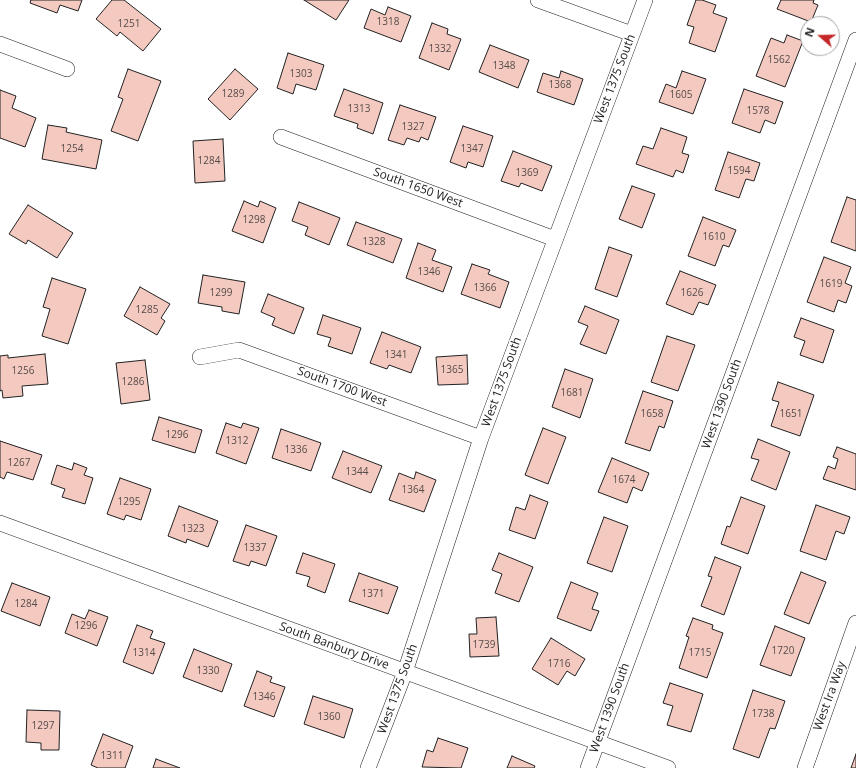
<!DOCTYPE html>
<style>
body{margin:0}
#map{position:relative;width:856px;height:768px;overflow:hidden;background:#fff;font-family:"Open Sans",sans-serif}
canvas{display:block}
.north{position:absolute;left:800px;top:16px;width:40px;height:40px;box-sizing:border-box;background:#fff;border:1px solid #a7a7a7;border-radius:50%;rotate:290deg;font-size:11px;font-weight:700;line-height:16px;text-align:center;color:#222}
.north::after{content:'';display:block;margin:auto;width:14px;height:18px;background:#c62828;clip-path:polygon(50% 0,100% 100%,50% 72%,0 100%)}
</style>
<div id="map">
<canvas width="856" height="768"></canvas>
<div class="north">N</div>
</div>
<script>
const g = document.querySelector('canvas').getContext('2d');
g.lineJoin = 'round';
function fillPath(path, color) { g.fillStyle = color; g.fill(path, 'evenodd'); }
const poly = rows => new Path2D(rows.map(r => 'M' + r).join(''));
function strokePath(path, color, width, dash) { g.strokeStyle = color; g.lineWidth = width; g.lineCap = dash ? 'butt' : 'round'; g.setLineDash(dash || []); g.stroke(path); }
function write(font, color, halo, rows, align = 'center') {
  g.font = font + ' "Open Sans",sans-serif'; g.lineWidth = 3; g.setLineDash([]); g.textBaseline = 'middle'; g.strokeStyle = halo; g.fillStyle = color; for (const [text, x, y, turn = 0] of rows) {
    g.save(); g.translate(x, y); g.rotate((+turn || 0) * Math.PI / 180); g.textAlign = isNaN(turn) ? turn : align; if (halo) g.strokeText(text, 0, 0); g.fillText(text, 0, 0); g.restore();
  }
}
const building = poly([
 [31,0,82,0,78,11,60,5,57,13,30,3,31,0],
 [112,0,124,0,161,29,143,51,120,32,117,36,96,19,112,0],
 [304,0,349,0,336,20,304,0],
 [696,0,702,0,716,5,713,13,727,18,715,52,689,43,694,27,687,25,696,0],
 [781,0,814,0,813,3,818,5,811,22,777,9,781,0],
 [388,7,411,16,401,42,364,28,371,9,385,15,388,7],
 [432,23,448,29,447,34,461,39,449,70,419,58,432,23],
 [787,35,803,41,785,87,756,76,771,38,784,43,787,35],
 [490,45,529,60,518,88,479,72,490,45],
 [288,53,324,65,316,90,296,84,293,94,277,88,288,53],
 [128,69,161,81,138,141,111,131,123,99,118,97,128,69],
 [235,69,258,89,230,120,208,99,235,69],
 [561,71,583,79,574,105,537,92,543,73,559,78,561,71],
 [682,71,706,79,693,114,659,102,666,84,676,88,682,71],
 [344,89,383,103,373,134,357,128,358,124,334,116,344,89],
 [744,89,783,102,775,124,765,120,760,133,732,123,744,89],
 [0,90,16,96,12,108,36,118,25,147,0,138,0,90],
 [400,105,436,117,428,140,421,137,419,142,407,138,404,145,388,140,400,105],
 [48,125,67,128,66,132,102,140,96,169,42,159,48,125],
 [463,126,493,136,483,167,468,162,466,168,450,162,463,126],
 [661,128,687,137,682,153,689,155,683,173,676,170,673,177,636,164,643,146,653,149,661,128],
 [223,139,225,181,195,183,193,141,223,139],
 [513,151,552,166,542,191,521,183,519,187,501,181,513,151],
 [728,152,760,163,754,181,746,179,739,198,715,190,728,152],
 [632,186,655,194,642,228,619,219,632,186],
 [847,197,856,200,856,251,831,242,847,197],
 [244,201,258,207,260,201,276,208,263,243,232,231,244,201],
 [299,202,340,218,329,245,305,235,308,227,292,221,299,202],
 [28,205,73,233,57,258,28,240,26,244,9,234,28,205],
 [703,217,736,230,729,247,723,245,715,266,688,256,703,217],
 [356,222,402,239,393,263,347,245,356,222],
 [418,243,436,250,432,260,452,267,443,292,406,278,418,243],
 [609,247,632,255,617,297,595,289,609,247],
 [824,257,851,267,845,283,852,286,846,303,838,300,834,312,807,302,824,257],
 [472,264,490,270,488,274,509,282,500,308,461,294,472,264],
 [680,271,716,285,708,305,699,302,693,315,666,304,680,271],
 [203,275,245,282,239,314,222,311,222,307,198,303,203,275],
 [52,278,86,289,68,344,42,336,50,309,43,307,52,278],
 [140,287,170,304,161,318,165,321,157,335,124,316,140,287],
 [268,294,304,308,294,334,272,325,275,318,261,312,268,294],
 [585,306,619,320,606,354,580,344,588,326,578,322,585,306],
 [323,315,361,328,352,354,328,346,331,338,317,334,323,315],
 [801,318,834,330,823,363,800,355,805,341,794,337,801,318],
 [382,332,421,347,411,373,389,365,387,369,370,363,382,332],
 [667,336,695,345,678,391,651,382,667,336],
 [45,354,48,384,22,386,23,396,3,398,2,390,0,391,0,356,8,355,8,358,45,354],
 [467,355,468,384,438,385,436,357,467,355],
 [145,360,150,400,121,404,116,363,145,360],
 [565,369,593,379,580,418,552,407,565,369],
 [778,382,814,395,800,436,771,426,779,402,772,400,778,382],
 [643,391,673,401,664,428,659,426,650,451,625,443,643,391],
 [159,417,202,430,195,453,152,440,159,417],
 [226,423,241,428,243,423,259,428,246,464,216,453,226,423],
 [543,428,566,437,548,484,525,475,543,428],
 [281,429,321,443,311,471,272,458,281,429],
 [758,439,790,452,776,490,751,480,759,460,751,458,758,439],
 [0,441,42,455,33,480,7,472,4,479,0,477,0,441],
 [837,447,856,454,856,490,823,479,828,466,835,469,838,459,833,457,837,447],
 [343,451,382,466,371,493,332,478,343,451],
 [612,458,649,473,642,491,633,487,627,503,598,492,612,458],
 [74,463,87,468,84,475,93,478,85,504,62,497,65,489,51,484,57,465,72,470,74,463],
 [416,472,436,480,424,512,389,500,399,473,414,479,416,472],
 [120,478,151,489,141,520,126,515,124,520,107,514,120,478],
 [530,495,548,502,535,539,509,530,516,507,525,510,530,495],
 [741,497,765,506,748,554,721,544,727,526,730,527,741,497],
 [816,505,850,517,844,534,836,531,826,560,800,551,816,505],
 [179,506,218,521,208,547,187,539,186,543,168,536,179,506],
 [604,517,628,526,612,572,587,563,604,517],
 [246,525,277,536,266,566,251,561,249,566,233,561,246,525],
 [303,553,335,564,325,593,307,586,310,577,296,573,303,553],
 [499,553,533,567,519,602,495,593,502,574,492,570,499,553],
 [715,557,741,567,724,615,701,606,712,577,708,576,715,557],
 [801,572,826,582,809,624,784,614,801,572],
 [359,573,398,587,388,614,349,601,359,573],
 [571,582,598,593,592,609,599,611,591,631,557,618,571,582],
 [12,583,50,597,40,626,1,611,12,583],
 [89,610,108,617,97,646,65,633,72,614,85,619,89,610],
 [496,617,499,656,470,657,469,634,477,634,476,618,496,617],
 [693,618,713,625,712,629,723,633,707,678,679,668,689,637,686,636,693,618],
 [137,625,153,631,150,638,165,643,153,674,123,662,137,625],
 [775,626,805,638,791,676,760,665,775,626],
 [551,638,585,659,575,676,567,671,558,685,532,669,551,638],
 [194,649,232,664,222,692,183,677,194,649],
 [257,671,272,677,270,682,285,687,274,717,244,706,257,671],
 [670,683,703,694,691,732,667,725,673,706,663,703,670,683],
 [753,690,785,701,775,729,770,728,759,758,733,749,753,690],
 [313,696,353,709,344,738,304,724,313,696],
 [27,710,60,711,59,750,41,750,41,743,26,742,27,710],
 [103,734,133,746,125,768,98,768,91,765,103,734],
 [438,738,468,748,461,768,422,767,427,750,433,752,438,738],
 [856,754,856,768,851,768,856,754],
 [512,756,535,766,534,768,507,768,512,756],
 [156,759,180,768,153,768,156,759]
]);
fillPath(building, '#f3c9c0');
strokePath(building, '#222', 1);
const minor = poly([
 [538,0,632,34],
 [0,44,67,69],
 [281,137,555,239],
 [200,357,239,350,481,438],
 [0,523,668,768],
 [368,768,405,672,481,438,645,0],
 [588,768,856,40],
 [805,768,856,623]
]);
strokePath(minor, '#222', 16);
strokePath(minor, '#fff', 15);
write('10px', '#564c4a', null, [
 ["1318",388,22],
 ["1251",129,24],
 ["1332",440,49],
 ["1562",779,60],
 ["1348",504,66],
 ["1303",301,74],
 ["1368",560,85],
 ["1289",233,94],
 ["1605",681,95],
 ["1313",359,109],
 ["1578",758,111],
 ["1327",413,127],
 ["1254",72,149],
 ["1347",472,149],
 ["1284",209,161],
 ["1594",739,171],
 ["1369",527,173],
 ["1298",254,220],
 ["1610",714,237],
 ["1328",374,242],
 ["1346",429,272],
 ["1619",831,284],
 ["1366",485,288],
 ["1299",221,293],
 ["1626",692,293],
 ["1285",147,310],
 ["1341",396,355],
 ["1365",452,370],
 ["1256",23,371],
 ["1286",133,382],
 ["1681",572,393],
 ["1658",652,414],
 ["1651",791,414],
 ["1296",177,435],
 ["1312",237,441],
 ["1336",296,450],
 ["1267",19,463],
 ["1344",357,472],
 ["1674",624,480],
 ["1364",413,490],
 ["1295",129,502],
 ["1323",193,529],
 ["1337",255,548],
 ["1371",373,594],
 ["1284",26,604],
 ["1296",86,626],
 ["1739",484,645],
 ["1720",783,651],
 ["1314",144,653],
 ["1715",700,653],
 ["1716",559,664],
 ["1330",208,671],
 ["1346",264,697],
 ["1738",763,714],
 ["1360",329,717],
 ["1297",43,726],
 ["1311",112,756]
]);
write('12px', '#222', '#fff', [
 ["West 1375 South",615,79,-69],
 ["South 1650 West",418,188,20],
 ["West 1375 South",502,382,-70],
 ["South 1700 West",342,387,20],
 ["West 1390 South",722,404,-70],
 ["South Banbury Drive",334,646,20],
 ["West 1375 South",398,689,-70],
 ["West Ira Way",830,696,-70],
 ["West 1390 South",610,708,-70]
]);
</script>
